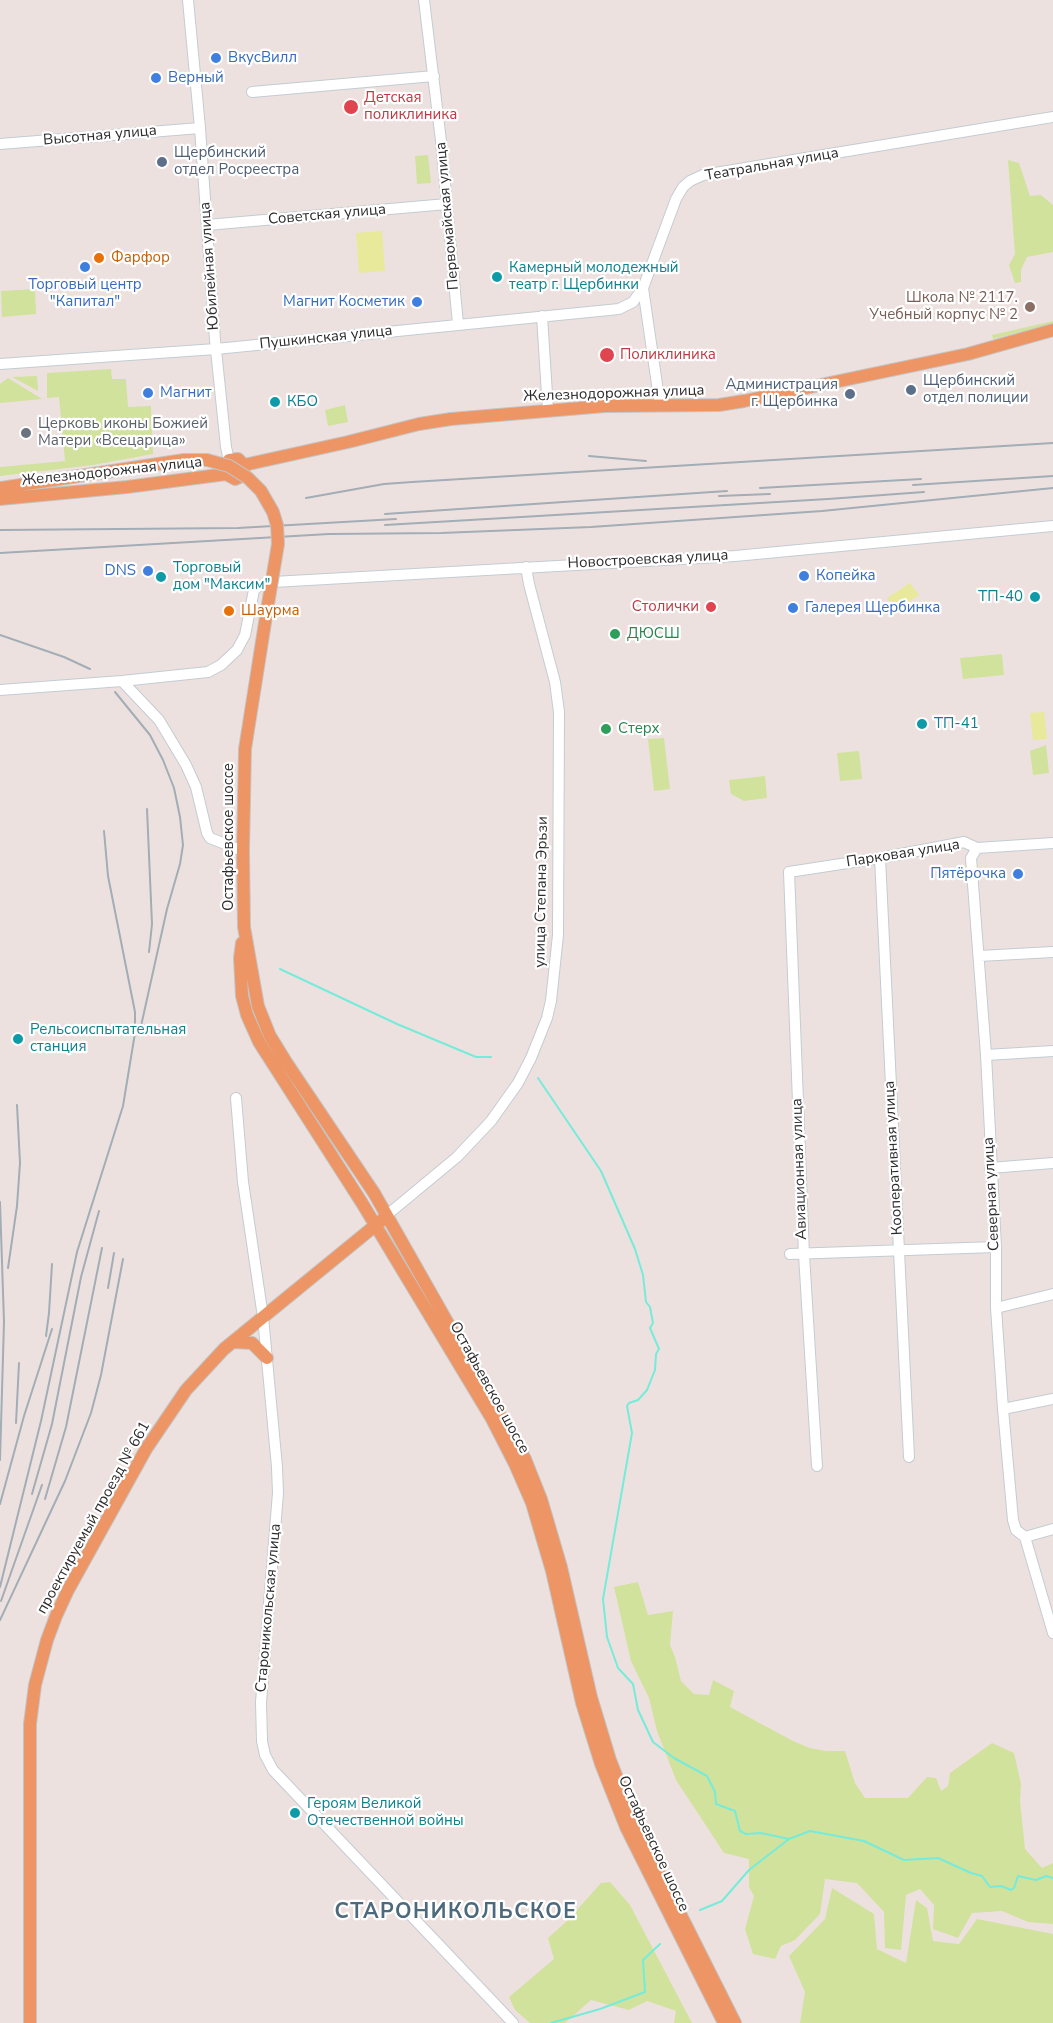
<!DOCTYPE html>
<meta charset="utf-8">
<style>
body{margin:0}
canvas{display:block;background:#ede1df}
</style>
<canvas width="1053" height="2023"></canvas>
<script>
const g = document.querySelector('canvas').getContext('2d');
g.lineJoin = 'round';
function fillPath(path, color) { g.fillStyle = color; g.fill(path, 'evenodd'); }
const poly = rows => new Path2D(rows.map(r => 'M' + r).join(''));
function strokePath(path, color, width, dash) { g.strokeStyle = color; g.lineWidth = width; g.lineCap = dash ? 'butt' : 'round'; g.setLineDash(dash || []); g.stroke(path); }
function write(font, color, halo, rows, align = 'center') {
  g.font = font + ' "Nunito Sans",sans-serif'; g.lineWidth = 4.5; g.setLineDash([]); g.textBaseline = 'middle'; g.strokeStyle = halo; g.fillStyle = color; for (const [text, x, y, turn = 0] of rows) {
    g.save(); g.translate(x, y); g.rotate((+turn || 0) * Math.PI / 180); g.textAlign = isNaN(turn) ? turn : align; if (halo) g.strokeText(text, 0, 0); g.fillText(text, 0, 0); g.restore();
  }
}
fillPath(poly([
 [428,155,431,183,417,184,415,156],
 [1008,160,1019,163,1030,196,1041,195,1053,205,1053,252,1027,257,1021,270,1021,282,1015,283,1009,265,1015,254],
 [35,289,36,314,2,317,1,291],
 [1053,321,1053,324,993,339,992,335],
 [111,369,112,379,126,379,128,407,151,406,153,454,93,465,0,476,0,467,65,461,59,397,47,398,47,373],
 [37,376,38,391,12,377],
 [8,378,42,399,0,403,0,384],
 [345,405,348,422,328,426,325,410],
 [1002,654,1004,675,963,679,960,658],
 [664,738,670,789,654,791,648,739],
 [1046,745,1049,773,1033,775,1030,751],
 [859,751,862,779,840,781,837,753],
 [765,776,767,798,744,801,731,794,729,780],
 [638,1582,648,1615,673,1611,670,1645,675,1657,681,1681,694,1694,709,1695,713,1680,734,1691,730,1707,793,1741,810,1748,826,1751,845,1751,855,1783,865,1798,908,1798,927,1777,936,1778,941,1791,948,1786,950,1773,992,1743,1014,1753,1021,1784,1020,1801,1025,1849,1042,1868,1053,1863,1053,1924,1028,1922,1002,1911,972,1913,958,1938,933,1929,934,1905,920,1889,906,1895,901,1950,885,1948,884,1912,857,1883,825,1879,820,1914,795,1940,781,1946,775,1959,753,1954,745,1929,754,1896,749,1887,749,1859,724,1853,676,1780,657,1731,649,1698,631,1661,614,1587],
 [610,1882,630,1905,692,2023,674,2023,676,2011,647,2001,629,2010,591,2000,565,2023,530,2023,515,2010,509,1997,554,1959,548,1938,568,1920,601,1883],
 [832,1888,874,1914,877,1949,906,1963,916,1900,927,1908,933,1941,959,1944,977,1919,1053,1934,1053,2023,800,2023,805,1992,789,1956,825,1919]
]), '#d1e29d');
fillPath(poly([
 [382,231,385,271,359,273,356,233],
 [910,583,919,595,895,611,887,598],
 [1044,712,1047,739,1033,740,1030,713]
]), '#e8e99a');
strokePath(poly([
 [280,969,397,1024,476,1057,491,1057],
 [538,1078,601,1171,635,1249,643,1275,646,1302,650,1307,653,1323,650,1328,659,1349,656,1354,655,1370,647,1390,638,1400,629,1403,627,1406,632,1433,603,1599,607,1637,618,1668,633,1684,638,1710,653,1742,674,1758,707,1776,715,1792,716,1804,735,1811,740,1831,746,1834,761,1833,789,1839],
 [700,1910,722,1901,749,1870,789,1839,810,1831,864,1841,904,1860,938,1858,971,1873,982,1876,990,1887,1001,1886,1011,1890,1014,1888,1018,1876,1036,1880,1046,1876,1053,1878],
 [551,2023,600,2009,645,1992,643,1960,660,1944]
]), '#76ebda', 2);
const minor = poly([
 [188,0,200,128,215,340,226,447,229,460],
 [424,0,441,141,458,324],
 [252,92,434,76],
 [0,144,200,128],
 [207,225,447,204],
 [542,316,548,410],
 [0,364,216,349,619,309,633,302,643,288],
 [660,405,643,288,676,199,683,187,690,181,703,175,1053,117],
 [122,681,159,720,186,765,196,787,207,833,210,838,243,851],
 [0,690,122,681,208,672,221,665,237,650,245,635,254,590,259,586,273,582,735,556,1053,526],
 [977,848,971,858,986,1055,996,1247,996,1308,1003,1409,1013,1520,1016,1530,1025,1537],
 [880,858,909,1457],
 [979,956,1053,952],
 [986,1055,1053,1051],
 [236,1098,243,1182,263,1317,277,1467,278,1493,261,1702,262,1741,265,1755,273,1770,513,2023],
 [990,1168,1053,1163],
 [387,1215,457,1157,491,1121,518,1083,531,1058,547,1018,551,1001,558,935,559,712,555,682,529,584,526,567],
 [790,1254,996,1247],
 [996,1308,1053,1294],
 [1003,1409,1053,1399],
 [817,1466,804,1255,789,872,880,858,964,842,977,848,1053,843],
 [1025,1537,1053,1633],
 [1025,1537,1053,1529]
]);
const major = poly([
 [244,465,348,442,419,424,451,419,605,406,719,405,744,401,968,354,1053,330],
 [226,473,225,467,229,460,238,459,244,465],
 [0,488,184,460,207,460],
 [0,499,127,487,226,474,235,479,242,476,245,466],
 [267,610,245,749,243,851,244,927,258,1006,270,1036,286,1062,374,1193,525,1459,541,1499,561,1567,591,1697,610,1760,635,1824,735,2023],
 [242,943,240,958,242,996,247,1015,259,1042,362,1203,492,1419,515,1464,532,1503,552,1571,582,1703,601,1764,626,1827,724,2023],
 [233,1342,252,1343,267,1358],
 [30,2023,30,1724,35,1685,47,1640,56,1616,68,1590,146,1449,186,1390,224,1349,382,1220]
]);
strokePath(minor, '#c3ccd2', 12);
strokePath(major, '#c4c4c4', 14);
strokePath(minor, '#fff', 10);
strokePath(major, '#ed9564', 12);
strokePath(poly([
 [589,456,646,461],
 [913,485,1053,476],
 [760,488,921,479],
 [719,496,770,494],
 [306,498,384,484,412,482,1053,443],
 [385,514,727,491],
 [385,525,828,499,924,492],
 [0,530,238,528,396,519],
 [0,553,329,534,441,533,591,527,822,511,1053,488],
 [0,635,64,657,90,669],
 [115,692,150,735,163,760,174,788,180,817,183,845,180,864,167,909,141,1026],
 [147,809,152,924,149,952],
 [0,1202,4,1322,0,1460],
 [8,1268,17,1206,20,1163,17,1105],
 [108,1288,114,1253],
 [46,1336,49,1313,52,1264],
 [16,1423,19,1363],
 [32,1494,52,1424,81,1277,99,1211],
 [45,1499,66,1427,102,1248],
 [0,1504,24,1416,52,1329],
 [0,1587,41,1421,77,1252,123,1106,135,1033,135,1012,108,876,104,831],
 [1,1601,42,1485],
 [0,1620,65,1481,91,1413,101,1375,123,1259]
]), '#a2adb6', 2);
const majorBridge = poly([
 [207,460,229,466,248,478,261,491,273,512,277,525,278,544,267,610]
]);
strokePath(majorBridge, '#c4c4c4', 14, []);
strokePath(majorBridge, '#ed9564', 12);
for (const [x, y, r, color] of [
 [216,58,6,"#3f7fe0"],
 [156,78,6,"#3f7fe0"],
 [351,107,8,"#e0444e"],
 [162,162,6,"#5c6f8a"],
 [99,258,6,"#e8710a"],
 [85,267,6,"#3f7fe0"],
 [497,277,6,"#0f9aa8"],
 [417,302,6,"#3f7fe0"],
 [1030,307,6,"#8d6e63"],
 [607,355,8,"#e0444e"],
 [911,390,6,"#5c6f8a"],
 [148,393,6,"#3f7fe0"],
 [850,394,6,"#5c6f8a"],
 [275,402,6,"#0f9aa8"],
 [26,433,6,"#6b7280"],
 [148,571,6,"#3f7fe0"],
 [804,576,6,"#3f7fe0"],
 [161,577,6,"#0f9aa8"],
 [1035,597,6,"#0f9aa8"],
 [711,607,6,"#e0444e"],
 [793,608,6,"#3f7fe0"],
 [229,611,6,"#e8710a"],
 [615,634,6,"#2e9e5b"],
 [922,724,6,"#0f9aa8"],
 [606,729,6,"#2e9e5b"],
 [1018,874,6,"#3f7fe0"],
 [18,1039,6,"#0f9aa8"],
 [295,1813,6,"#0f9aa8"]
]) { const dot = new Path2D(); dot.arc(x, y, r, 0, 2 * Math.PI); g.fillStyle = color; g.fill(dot); strokePath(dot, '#fff', 2); }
write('15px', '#366cbe', '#fff', [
 ["ВкусВилл",228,58],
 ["Верный",168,78],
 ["Торговый центр",85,285,"center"],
 ["\"Капитал\"",85,302,"center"],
 ["Магнит Косметик",405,302,"right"],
 ["Магнит",160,393],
 ["DNS",136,571,"right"],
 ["Копейка",816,576],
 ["Галерея Щербинка",805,608],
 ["Пятёрочка",1006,874,"right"]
], 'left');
write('15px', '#be3a42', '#fff', [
 ["Детская",364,98],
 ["поликлиника",364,115],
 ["Поликлиника",620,355],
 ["Столички",699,607,"right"]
], 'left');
write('15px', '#2c2c2c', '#fff', [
 ["Высотная улица",100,136,-5],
 ["Театральная улица",772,165,-10],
 ["Советская улица",327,215,-5],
 ["Первомайская улица",448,216,-95],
 ["Юбилейная улица",210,266,-94],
 ["Пушкинская улица",326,338,-6],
 ["Железнодорожная улица",614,394,-2],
 ["Железнодорожная улица",112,472,-6],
 ["Новостроевская улица",648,560,-3],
 ["Остафьевское шоссе",229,837,-90],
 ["Парковая улица",903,854,-9],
 ["улица Степана Эрьзи",542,892,-89],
 ["Кооперативная улица",894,1158,-93],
 ["Авиационная улица",800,1169,-92],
 ["Северная улица",992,1194,-93],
 ["Остафьевское шоссе",489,1388,61],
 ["проектируемый проезд № 661",94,1518,-61],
 ["Староникольская улица",269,1608,-85],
 ["Остафьевское шоссе",653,1844,65]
]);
write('15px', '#4e5e75', '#fff', [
 ["Щербинский",174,153],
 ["отдел Росреестра",174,170],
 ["Щербинский",923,381],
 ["отдел полиции",923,398],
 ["Администрация",838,385,"right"],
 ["г. Щербинка",838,402,"right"]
], 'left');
write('15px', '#c56008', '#fff', [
 ["Фарфор",111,258],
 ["Шаурма",241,611]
], 'left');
write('15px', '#0d838f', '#fff', [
 ["Камерный молодежный",509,268],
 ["театр г. Щербинки",509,285],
 ["КБО",287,402],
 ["Торговый",173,568],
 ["дом \"Максим\"",173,585],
 ["ТП-40",1023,597,"right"],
 ["ТП-41",934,724],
 ["Рельсоиспытательная",30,1030],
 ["станция",30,1047],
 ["Героям Великой",307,1804],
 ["Отечественной войны",307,1821]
], 'left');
write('15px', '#785e54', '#fff', [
 ["Школа № 2117.",1018,298],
 ["Учебный корпус № 2",1018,315]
], 'right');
write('15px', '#5b616d', '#fff', [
 ["Церковь иконы Божией",38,424],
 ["Матери «Всецарица»",38,441]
], 'left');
write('15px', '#27864d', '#fff', [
 ["ДЮСШ",627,634],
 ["Стерх",618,729]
], 'left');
g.letterSpacing = '1.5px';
write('bold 21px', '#4d697c', '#fff', [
 ["СТАРОНИКОЛЬСКОЕ",456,1913]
]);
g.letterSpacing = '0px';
</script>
